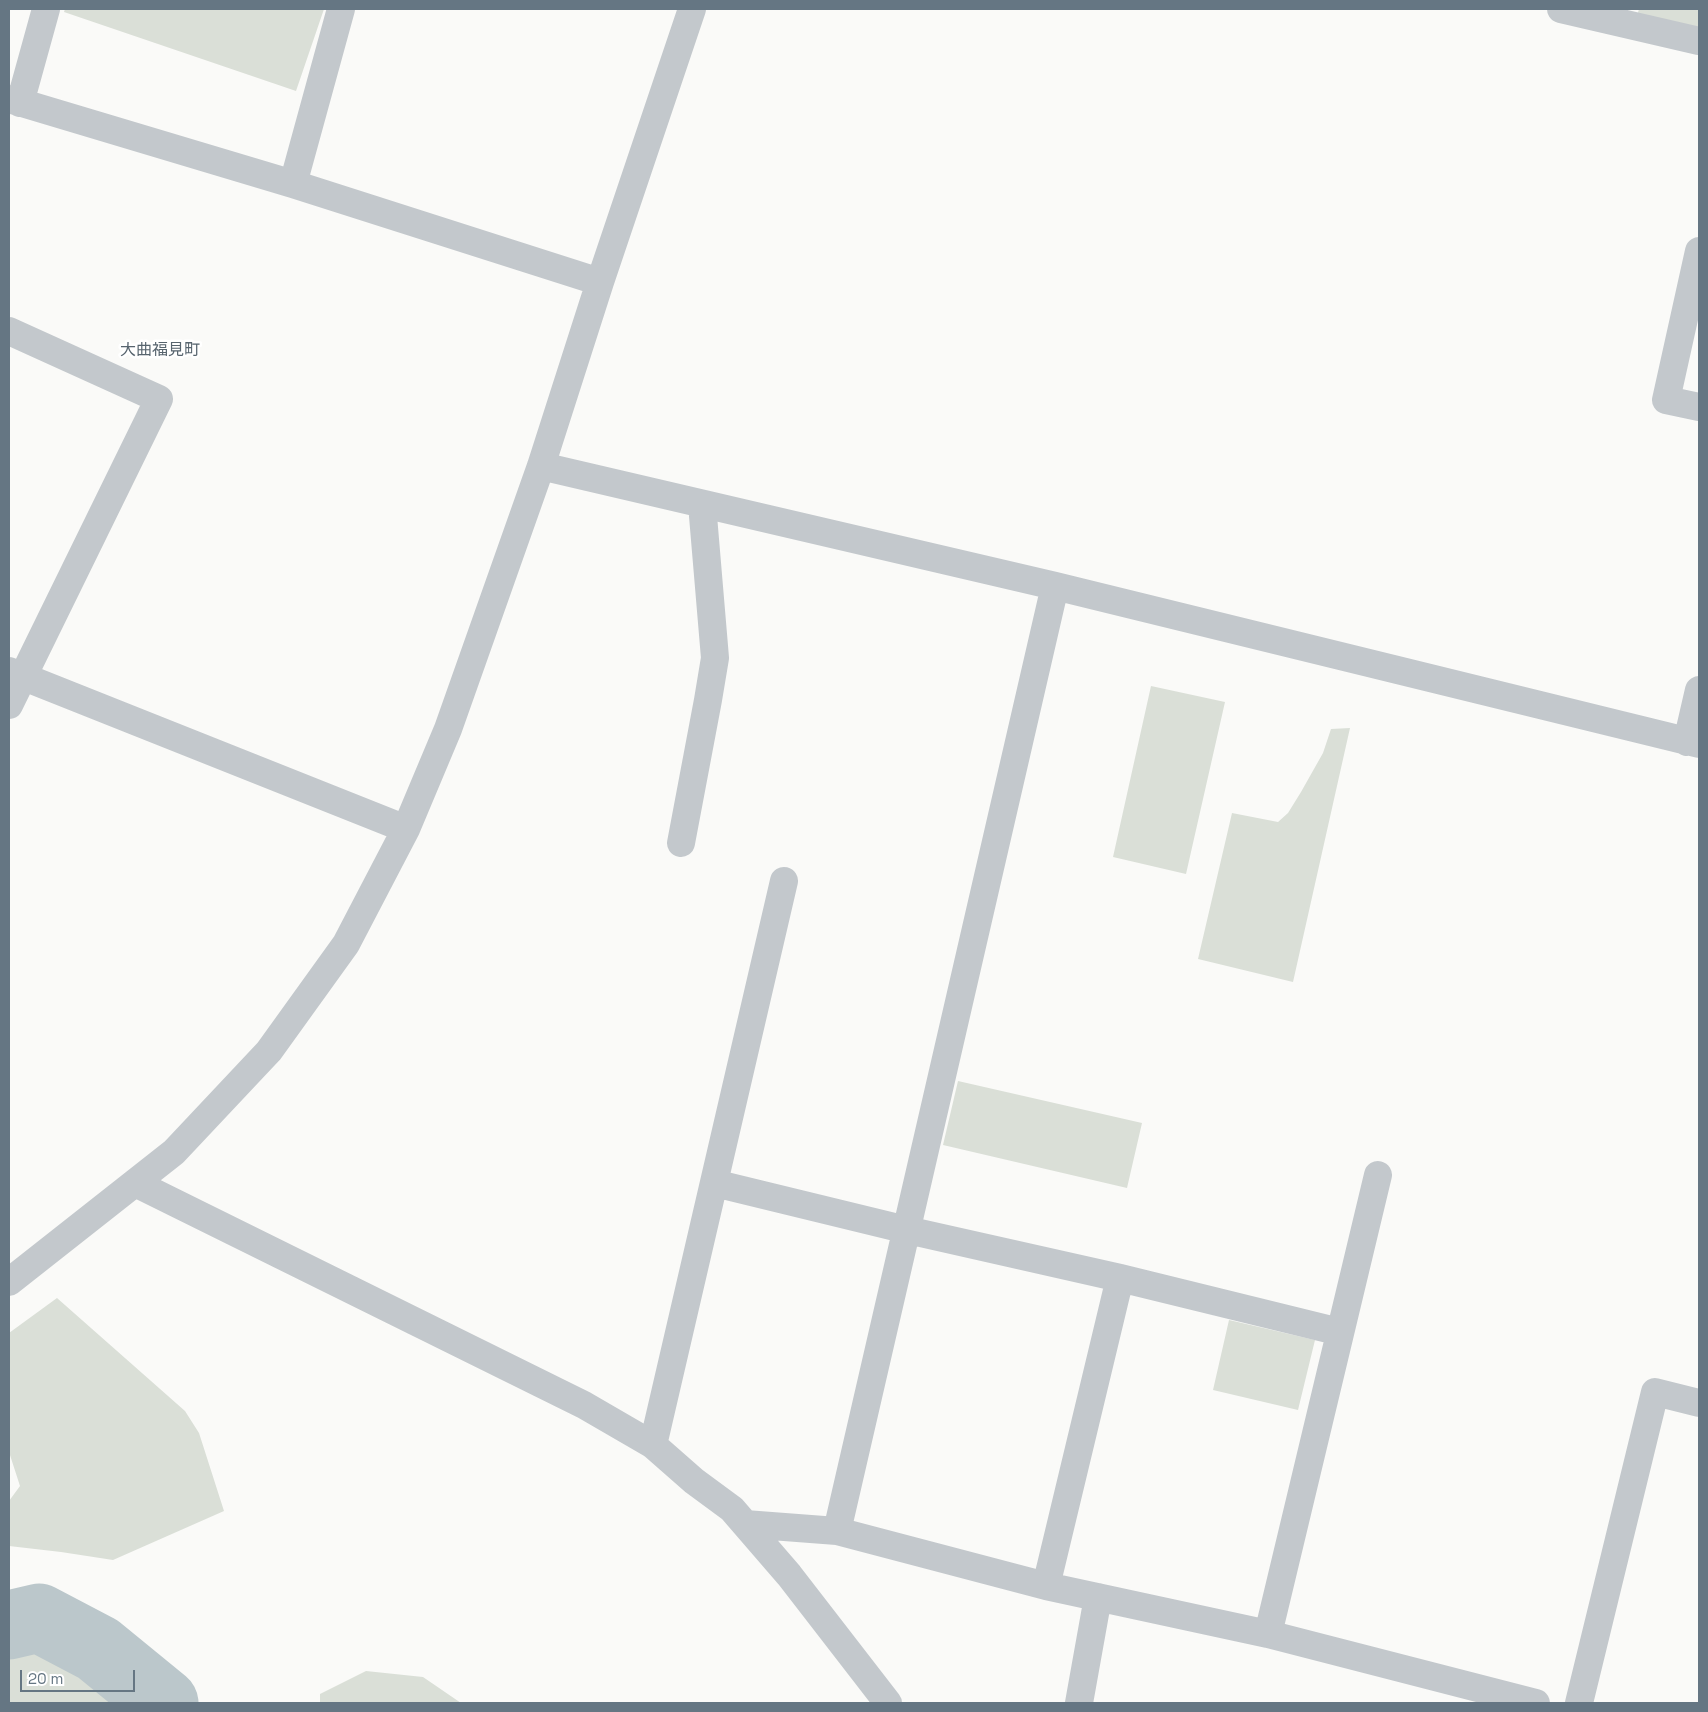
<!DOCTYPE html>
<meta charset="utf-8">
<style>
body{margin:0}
#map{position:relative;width:1708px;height:1712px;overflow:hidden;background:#fafaf8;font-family:"Space Grotesk",sans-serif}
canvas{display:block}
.frame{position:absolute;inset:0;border:10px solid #657683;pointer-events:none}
.scale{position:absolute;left:20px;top:1670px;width:115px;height:22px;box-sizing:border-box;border:2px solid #657683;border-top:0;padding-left:6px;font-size:15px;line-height:18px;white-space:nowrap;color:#657683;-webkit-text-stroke:4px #fff;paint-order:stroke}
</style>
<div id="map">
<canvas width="1708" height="1712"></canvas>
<div class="frame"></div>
<div class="scale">20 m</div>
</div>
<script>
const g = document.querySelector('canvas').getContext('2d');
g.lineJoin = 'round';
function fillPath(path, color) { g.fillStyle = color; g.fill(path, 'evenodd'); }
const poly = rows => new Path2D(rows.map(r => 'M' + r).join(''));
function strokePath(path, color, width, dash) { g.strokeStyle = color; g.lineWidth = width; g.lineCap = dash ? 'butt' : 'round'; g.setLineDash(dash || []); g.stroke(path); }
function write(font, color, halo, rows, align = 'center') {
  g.font = font + ' "Space Grotesk","Noto Sans JP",sans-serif'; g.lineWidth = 5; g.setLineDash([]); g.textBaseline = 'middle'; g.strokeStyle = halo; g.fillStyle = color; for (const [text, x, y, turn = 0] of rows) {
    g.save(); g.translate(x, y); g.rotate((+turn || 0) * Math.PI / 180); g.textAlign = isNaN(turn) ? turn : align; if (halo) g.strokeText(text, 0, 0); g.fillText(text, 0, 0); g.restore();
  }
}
fillPath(poly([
 [65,9,324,9,296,91,64,12],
 [1639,9,1699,9,1699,30,1637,16],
 [1151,686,1225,702,1186,874,1113,857],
 [1350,728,1293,982,1198,959,1232,813,1278,822,1288,813,1301,792,1323,753,1331,729],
 [958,1081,1142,1123,1127,1188,943,1145],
 [57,1298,185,1411,199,1433,224,1511,113,1560,61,1552,9,1546,9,1501,20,1486,9,1452,9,1333],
 [1229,1320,1315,1340,1298,1410,1213,1390],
 [17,1648,86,1659,135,1703,9,1703,9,1654],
 [366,1671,423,1677,461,1703,320,1703,320,1694]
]), '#dadfd7');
strokePath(poly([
 [9,1625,39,1618,98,1649,164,1703]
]), '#bbc7cb', 69);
strokePath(poly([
 [1561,9,1699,41],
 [9,99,293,184,600,282],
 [20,103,46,9],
 [293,184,341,9],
 [1699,251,1666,400,1699,407],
 [9,331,159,399,9,705],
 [541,466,1055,586,1699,744],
 [9,671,406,829],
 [1687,742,1699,690],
 [681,843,708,700,715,658,702,504],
 [135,1183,584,1405,653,1445,694,1481,732,1509,789,1575,888,1703],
 [714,1183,907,1230,1120,1278,1340,1332],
 [9,1282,174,1152,269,1051,346,944,406,829,448,729,541,466,600,282,692,9],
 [653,1445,784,881],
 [745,1524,837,1531,1046,1586,1268,1634,1536,1703],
 [837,1531,1055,586],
 [1046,1586,1120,1278],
 [1268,1634,1378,1175],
 [1079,1703,1098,1597],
 [1579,1703,1655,1392,1699,1403]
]), '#c3c8cc', 28);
write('16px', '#57646e', '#fff', [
 ["大曲福見町",160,351]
]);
</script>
